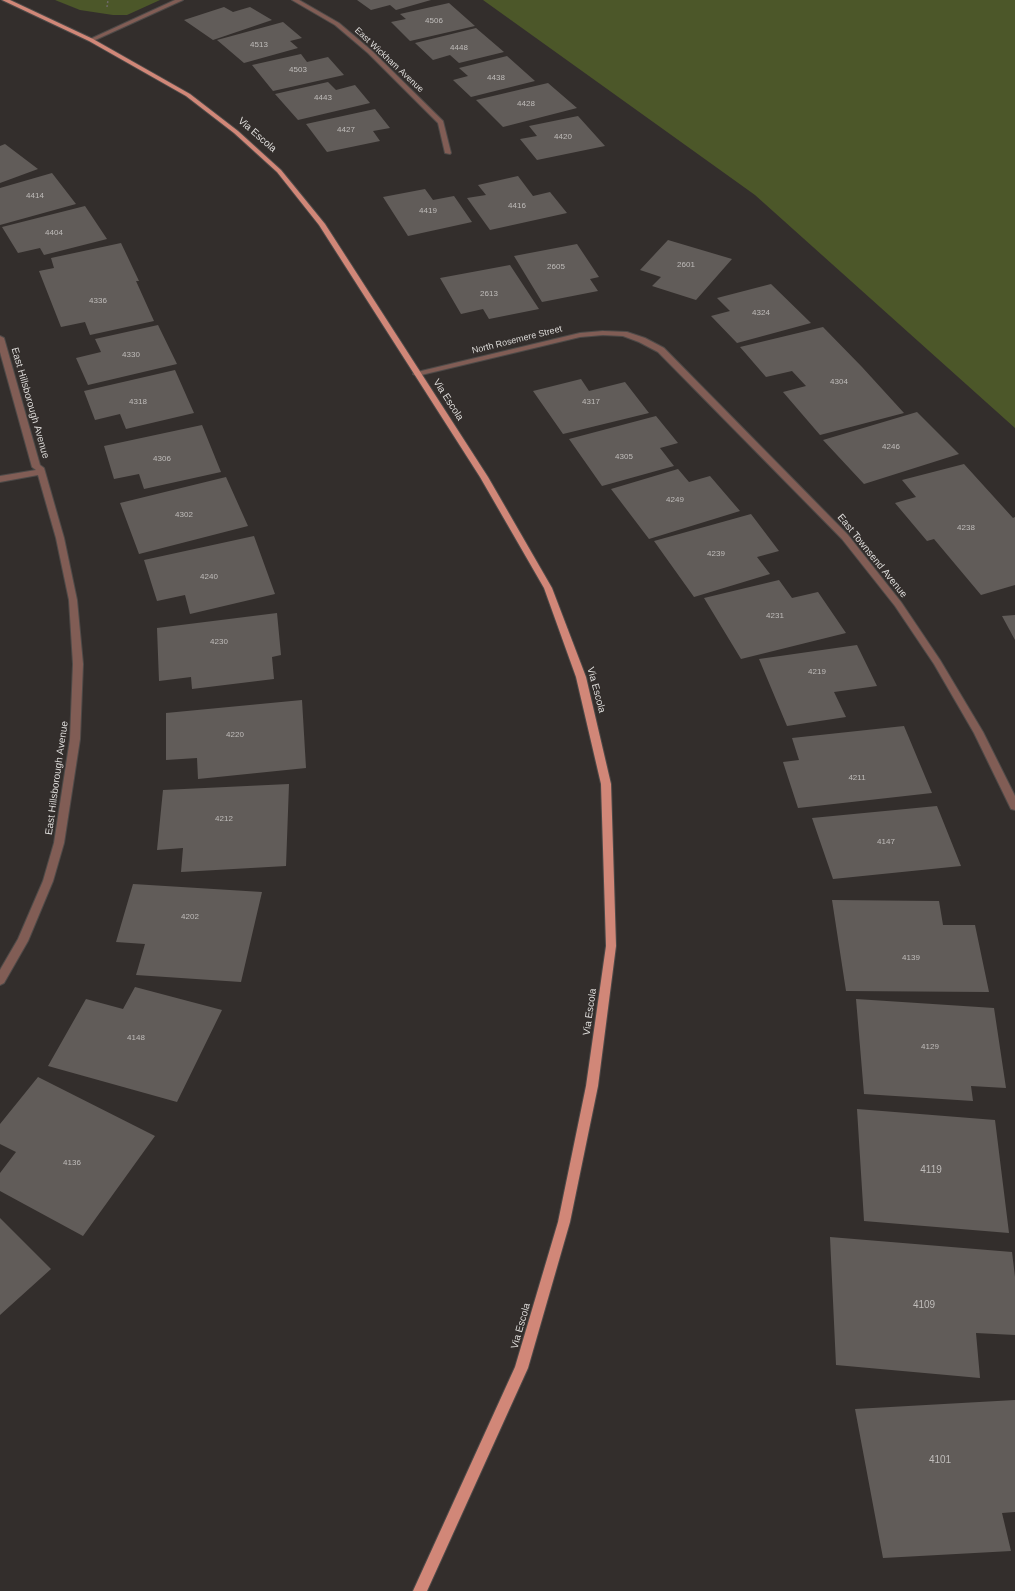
<!DOCTYPE html>
<style>
body{margin:0}
canvas{display:block;background:#332e2c}
</style>
<canvas width="1015" height="1591"></canvas>
<script>
const g = document.querySelector('canvas').getContext('2d');
g.lineJoin = 'round';
function fillPath(path, color) { g.fillStyle = color; g.fill(path, 'evenodd'); }
const poly = rows => new Path2D(rows.map(r => 'M' + r).join(''));
function strokePath(path, color, width, dash) { g.strokeStyle = color; g.lineWidth = width; g.lineCap = dash ? 'butt' : 'round'; g.setLineDash(dash || []); g.stroke(path); }
function write(font, color, halo, rows, align = 'center') {
  g.font = font + ' Helvetica,sans-serif'; g.lineWidth = 3.5; g.setLineDash([]); g.textBaseline = 'middle'; g.strokeStyle = halo; g.fillStyle = color; for (const [text, x, y, turn = 0] of rows) {
    g.save(); g.translate(x, y); g.rotate((+turn || 0) * Math.PI / 180); g.textAlign = isNaN(turn) ? turn : align; if (halo) g.strokeText(text, 0, 0); g.fillText(text, 0, 0); g.restore();
  }
}
fillPath(poly([
 [55,0,160,0,127,15,113,15,80,10],
 [483,0,1015,0,1015,428,755,195]
]), '#4c5729');
fillPath(poly([
 [357,0,431,0,396,10,390,5,371,10],
 [449,3,475,26,410,41,391,22,406,19,400,14],
 [224,7,233,12,250,7,272,20,213,40,184,20],
 [283,22,302,38,290,41,298,48,244,63,217,40],
 [476,28,504,52,459,63,450,55,433,60,415,43],
 [301,54,307,62,328,57,344,75,273,91,252,65],
 [507,56,535,81,471,97,453,80,468,76,459,68],
 [328,82,336,90,355,85,370,103,298,120,275,94],
 [548,83,577,108,503,127,476,100],
 [375,109,390,128,373,131,380,141,327,152,306,124],
 [578,116,605,146,537,160,520,139,537,136,529,126],
 [5,144,38,169,0,183,0,146],
 [52,173,76,204,0,225,0,188],
 [518,176,533,196,550,192,567,213,490,230,467,198,486,195,478,185],
 [425,189,433,200,454,196,472,222,408,236,383,197],
 [85,206,107,239,44,255,40,248,18,253,2,227],
 [668,240,732,259,696,300,652,286,661,277,640,270],
 [121,243,139,281,136,281,154,321,90,335,85,322,61,327,39,271,54,268,51,258],
 [577,244,599,277,590,279,598,291,542,302,514,256],
 [510,265,539,309,489,319,483,309,461,314,440,278],
 [771,284,811,323,737,343,711,316,730,311,717,298],
 [158,325,177,364,88,385,76,358,101,352,95,339],
 [823,327,862,367,904,413,820,435,783,392,806,386,792,371,766,377,740,347],
 [175,370,194,413,126,429,120,414,95,420,84,391],
 [581,379,589,391,625,382,649,413,563,434,533,391],
 [917,412,959,454,864,484,823,440],
 [656,416,678,443,660,448,674,466,602,486,569,439],
 [202,425,221,472,144,489,139,474,114,479,104,446],
 [964,464,1013,518,1015,517,1015,585,981,595,934,539,927,541,895,503,916,497,902,480],
 [678,469,689,482,710,476,740,511,649,539,611,489],
 [226,477,248,526,139,554,120,503],
 [751,514,779,551,757,557,770,574,694,597,654,541],
 [254,536,275,594,190,614,185,595,157,601,144,560],
 [779,580,792,598,818,592,846,633,741,659,704,598],
 [277,613,281,655,272,657,274,679,192,689,191,677,159,681,157,628],
 [1015,615,1015,640,1002,616],
 [857,645,877,686,834,692,846,717,787,726,759,659],
 [302,700,306,768,198,779,197,758,166,760,166,713],
 [904,726,932,793,798,808,783,762,799,760,792,738],
 [289,784,286,866,181,872,183,848,157,850,163,790],
 [937,806,961,866,833,879,812,818],
 [133,884,262,892,241,982,136,975,145,944,116,942],
 [832,900,939,901,943,925,975,925,989,992,846,991],
 [135,987,222,1010,177,1102,48,1066,86,999,123,1009],
 [856,999,994,1008,1006,1088,971,1086,973,1101,864,1094],
 [38,1077,155,1136,83,1236,0,1191,0,1173,16,1152,0,1144,0,1124],
 [857,1109,995,1120,1009,1233,864,1221],
 [0,1218,51,1269,0,1315],
 [830,1237,1012,1252,1015,1277,1015,1335,976,1333,980,1378,836,1365],
 [1015,1400,1015,1512,1002,1513,1011,1551,883,1558,855,1409]
]), '#615c59');
const minor = poly([
 [175,0,183,0,93,41,88,40,175,0],
 [292,0,299,0,339,23,372,51,443,121,451,153,450,154,445,153,438,123,368,53,335,25,292,0],
 [603,331,627,332,645,338,664,348,848,535,901,602,940,660,983,732,1015,796,1015,810,1011,809,974,733,934,664,895,606,842,539,658,352,639,342,623,336,603,335,580,337,417,376,413,374,417,372,580,333,603,331],
 [0,336,4,338,40,465,44,468,64,538,77,600,83,664,80,739,64,843,53,881,28,941,4,983,0,985,0,970,18,939,43,881,54,843,70,739,73,664,69,600,56,538,38,475,0,482,0,476,36,470,32,467,0,352,0,336]
]);
const major = poly([
 [2,0,10,0,93,39,190,94,238,131,281,170,325,224,488,477,552,588,586,677,611,784,616,946,598,1086,570,1222,528,1368,427,1591,413,1591,515,1367,558,1222,586,1086,606,946,601,784,576,677,544,588,480,477,319,225,277,172,234,133,186,96,89,41,2,0]
]);
strokePath(minor, '#4e4a48', 2);
strokePath(major, '#4e4a48', 2);
strokePath(poly([
 [107,7,108,0]
]), '#6e6a68', 1.5, [2, 2]);
fillPath(minor, '#815d55');
fillPath(major, '#d18778');
write('8px', '#bfbcba', null, [
 ["4506",434,21],
 ["4513",259,45],
 ["4448",459,48],
 ["4503",298,70],
 ["4438",496,78],
 ["4443",323,98],
 ["4428",526,104],
 ["4427",346,130],
 ["4420",563,137],
 ["4414",35,196],
 ["4416",517,206],
 ["4419",428,211],
 ["4404",54,233],
 ["2601",686,265],
 ["2605",556,267],
 ["2613",489,294],
 ["4336",98,301],
 ["4324",761,313],
 ["4330",131,355],
 ["4304",839,382],
 ["4318",138,402],
 ["4317",591,402],
 ["4246",891,447],
 ["4305",624,457],
 ["4306",162,459],
 ["4249",675,500],
 ["4302",184,515],
 ["4238",966,528],
 ["4239",716,554],
 ["4240",209,577],
 ["4231",775,616],
 ["4230",219,642],
 ["4219",817,672],
 ["4220",235,735],
 ["4211",857,778],
 ["4212",224,819],
 ["4147",886,842],
 ["4202",190,917],
 ["4139",911,958],
 ["4148",136,1038],
 ["4129",930,1047],
 ["4136",72,1163]
]);
write('9px', '#dedcda', '#332e2c', [
 ["East Wickham Avenue",389,60,43],
 ["North Rosemere Street",517,340,-14]
]);
write('10px', '#dedcda', '#332e2c', [
 ["Via Escola",257,135,41],
 ["Via Escola",448,400,57],
 ["East Hillsborough Avenue",30,403,74],
 ["East Townsend Avenue",872,556,51],
 ["Via Escola",596,690,75],
 ["East Hillsborough Avenue",57,778,-82],
 ["Via Escola",590,1012,-82],
 ["Via Escola",521,1326,-74]
]);
write('10px', '#bfbcba', null, [
 ["4119",931,1170],
 ["4109",924,1305],
 ["4101",940,1460]
]);
</script>
